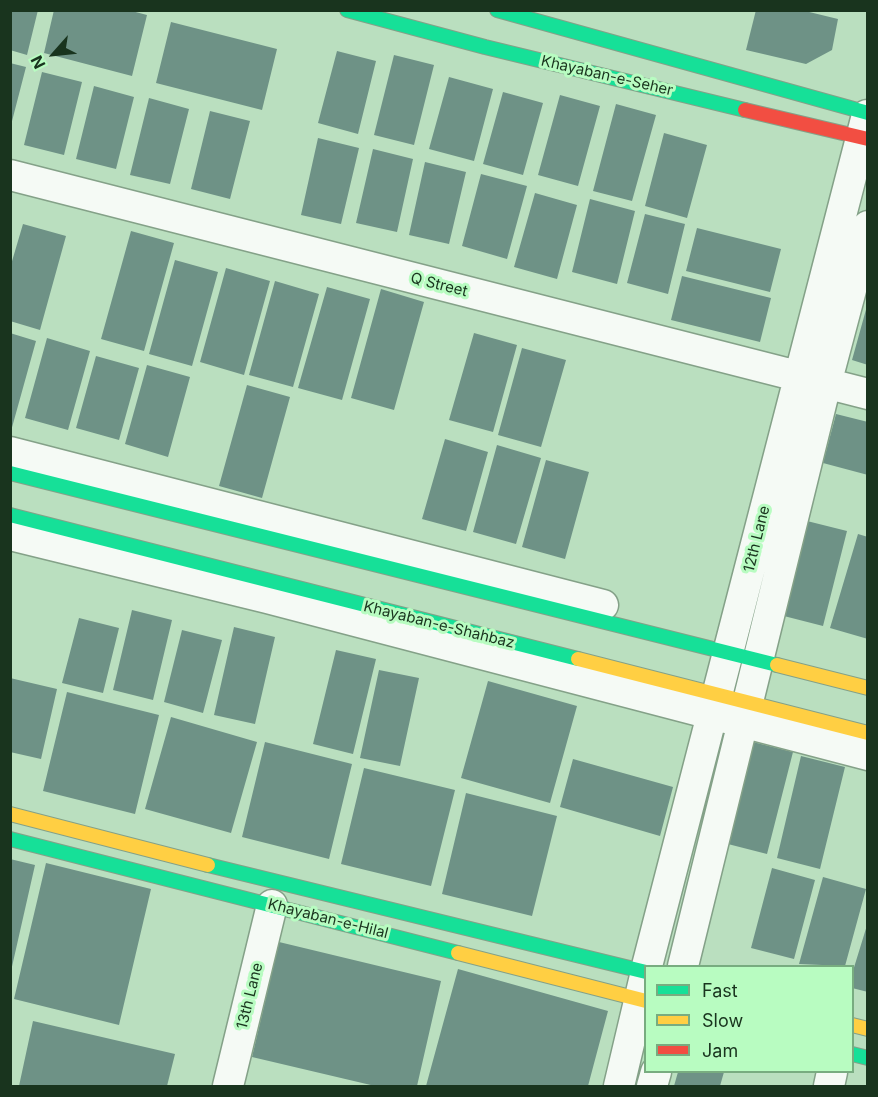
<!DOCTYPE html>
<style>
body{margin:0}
#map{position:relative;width:878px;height:1097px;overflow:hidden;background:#badfbf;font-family:Inter,sans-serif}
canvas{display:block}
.frame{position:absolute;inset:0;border:12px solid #19341e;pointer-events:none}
.legend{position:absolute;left:644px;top:965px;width:210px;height:108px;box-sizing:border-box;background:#b8fcc1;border:2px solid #78ac80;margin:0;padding:8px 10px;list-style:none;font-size:18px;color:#19341e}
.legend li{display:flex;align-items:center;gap:12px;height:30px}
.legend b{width:30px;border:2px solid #78ac80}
.north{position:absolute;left:24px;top:24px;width:60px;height:60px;-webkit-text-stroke:4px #b8fcc1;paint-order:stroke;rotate:243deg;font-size:16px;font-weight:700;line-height:24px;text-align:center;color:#19341e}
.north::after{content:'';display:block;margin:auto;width:21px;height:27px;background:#19341e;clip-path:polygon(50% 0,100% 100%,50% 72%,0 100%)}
</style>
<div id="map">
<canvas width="878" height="1097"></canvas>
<div class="frame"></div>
<ul class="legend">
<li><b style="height:8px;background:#16e098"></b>Fast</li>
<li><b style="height:8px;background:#ffcf43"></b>Slow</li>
<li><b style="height:8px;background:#f24e42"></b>Jam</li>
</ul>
<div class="north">N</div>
</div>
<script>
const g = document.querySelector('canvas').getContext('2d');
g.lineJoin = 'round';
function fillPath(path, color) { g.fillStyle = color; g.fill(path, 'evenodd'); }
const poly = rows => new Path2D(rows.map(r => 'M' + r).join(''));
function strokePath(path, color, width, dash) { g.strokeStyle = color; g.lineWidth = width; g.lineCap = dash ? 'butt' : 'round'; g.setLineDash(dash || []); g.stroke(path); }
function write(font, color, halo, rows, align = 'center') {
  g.font = font + ' Inter,sans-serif'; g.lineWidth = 6; g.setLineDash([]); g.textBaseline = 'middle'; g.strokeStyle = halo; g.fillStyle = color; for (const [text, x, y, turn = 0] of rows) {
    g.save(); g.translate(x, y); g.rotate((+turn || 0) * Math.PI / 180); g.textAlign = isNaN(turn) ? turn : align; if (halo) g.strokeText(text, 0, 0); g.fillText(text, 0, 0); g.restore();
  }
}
fillPath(poly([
 [10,10,38,10,27,55,10,50],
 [54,10,128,10,147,15,132,76,44,53],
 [756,10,801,10,838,19,832,50,806,64,746,50],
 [171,22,277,49,262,110,156,83],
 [337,51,376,61,358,134,318,123],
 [394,55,434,65,414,145,374,135],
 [10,63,26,67,11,125,10,125],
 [42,72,82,82,64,155,24,145],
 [449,77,493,89,474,161,429,149],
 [94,86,134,97,116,169,76,159],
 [503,92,543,103,523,175,483,164],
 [560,95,600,106,578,186,538,175],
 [149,98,189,109,170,184,130,175],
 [616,104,656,115,632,201,593,191],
 [210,111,250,121,230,199,191,189],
 [664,133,707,145,687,218,645,206],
 [318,138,359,148,341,224,301,215],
 [373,149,413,159,397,232,356,223],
 [425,162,466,172,449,244,409,235],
 [481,174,527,186,507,259,462,246],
 [535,193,577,205,557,279,514,267],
 [590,199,635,211,617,284,572,272],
 [645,214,685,224,668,294,627,283],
 [23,224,66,236,40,330,10,321,10,268],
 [697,228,781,249,770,292,686,271],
 [131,231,174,243,144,351,101,339],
 [175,260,218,272,192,366,149,354],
 [226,268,270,281,244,375,200,362],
 [682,276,771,298,760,342,671,320],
 [275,281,319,294,293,387,249,375],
 [327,287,370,299,342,400,298,388],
 [381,289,424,302,394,410,351,398],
 [867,306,868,306,868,365,852,360],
 [10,333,36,341,11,431,10,431],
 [474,333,517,345,493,432,449,420],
 [47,338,90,351,68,430,25,418],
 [522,348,566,360,541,447,498,435],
 [96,356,139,368,119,440,76,428],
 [147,365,190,377,168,457,125,444],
 [247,385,290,397,262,498,219,486],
 [836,414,868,422,868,475,823,463],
 [445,439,488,452,466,531,422,519],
 [497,445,541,458,516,544,473,532],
 [546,460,589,472,565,559,522,547],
 [803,520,847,531,823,626,780,615],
 [858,534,868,537,868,639,830,628],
 [132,610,172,620,153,700,113,690],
 [79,618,119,628,103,693,62,683],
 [234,627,275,637,255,724,214,715],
 [182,630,222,640,203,713,164,702],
 [336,650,376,659,353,754,313,744],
 [379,670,419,678,400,766,360,758],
 [10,678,57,689,41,759,10,752],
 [488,681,577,706,550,803,461,778],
 [67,692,159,715,135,814,43,791],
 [171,717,257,742,231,833,145,809],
 [749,741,793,752,767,854,724,843],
 [265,742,352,764,329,859,242,837],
 [801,756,845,767,820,869,777,858],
 [573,759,673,787,660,836,560,807],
 [364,768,455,790,431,886,341,864],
 [466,793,557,816,532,916,442,894],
 [10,859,35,865,11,971,10,971],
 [46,863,151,889,119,1025,14,999],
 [772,868,815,880,794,959,751,948],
 [823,877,866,889,845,966,799,964],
 [868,922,868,992,852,988,852,974],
 [279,942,441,981,417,1086,375,1086,252,1057],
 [458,969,608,1011,588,1086,426,1086],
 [33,1021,175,1054,167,1086,19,1086],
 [678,1072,724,1072,720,1086,674,1086]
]), '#6e9286');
const street = poly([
 [10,175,868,394],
 [10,452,603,605],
 [10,535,267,598,868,755],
 [647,966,867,115],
 [683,966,826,384,868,226],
 [228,1086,272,905],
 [619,1086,645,976],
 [652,1086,656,1072],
 [829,1086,832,1072]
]);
const fast = poly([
 [347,10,485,47,745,110],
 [497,10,868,113],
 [10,473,777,665],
 [10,515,578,659],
 [10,839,458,953],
 [208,865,646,972],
 [852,1054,868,1058]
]);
const slow = poly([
 [578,659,868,733],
 [777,665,868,688],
 [10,814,208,865],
 [458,953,646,1001],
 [852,1025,868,1029]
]);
const jam = poly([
 [745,110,868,139]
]);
strokePath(street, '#84a188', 33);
strokePath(fast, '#84a188', 16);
strokePath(slow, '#84a188', 16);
strokePath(jam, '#84a188', 16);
strokePath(street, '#f5faf5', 30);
strokePath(fast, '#16e098', 14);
strokePath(slow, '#ffcf43', 14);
strokePath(jam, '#f24e42', 14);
write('15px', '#19341e', '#b8fcc1', [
 ["Khayaban-e-Seher",607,76,13],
 ["Q Street",439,285,14],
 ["12th Lane",757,539,-76],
 ["Khayaban-e-Shahbaz",439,625,14],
 ["Khayaban-e-Hilal",328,919,14],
 ["13th Lane",250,996,-76]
]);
</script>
